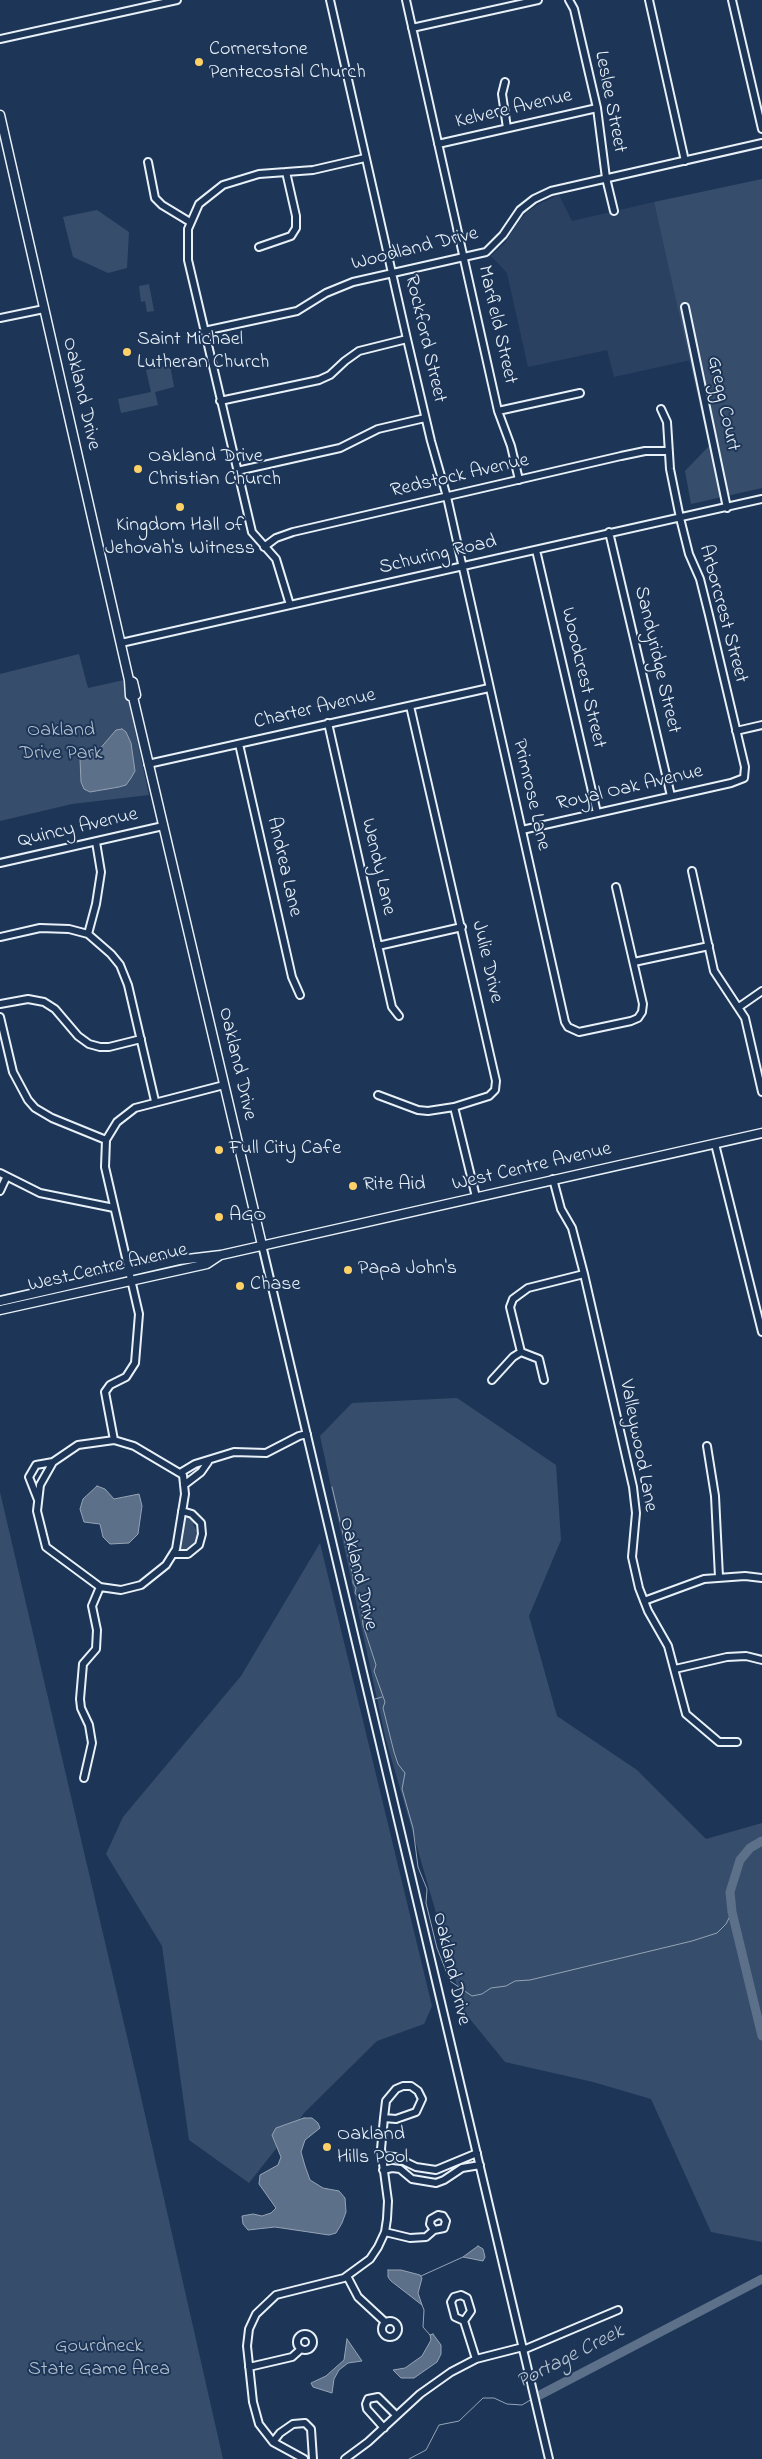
<!DOCTYPE html>
<style>
body{margin:0}
canvas{display:block;background:#1d3557}
</style>
<canvas width="762" height="2459"></canvas>
<script>
const g = document.querySelector('canvas').getContext('2d');
g.lineJoin = 'round';
function fillPath(path, color) { g.fillStyle = color; g.fill(path, 'evenodd'); }
const poly = rows => new Path2D(rows.map(r => 'M' + r).join(''));
function strokePath(path, color, width, dash) { g.strokeStyle = color; g.lineWidth = width; g.lineCap = dash ? 'butt' : 'round'; g.setLineDash(dash || []); g.stroke(path); }
function write(font, color, halo, rows, align = 'center') {
  g.font = font + ' "Indie Flower",sans-serif'; g.lineWidth = 4; g.setLineDash([]); g.textBaseline = 'middle'; g.strokeStyle = halo; g.fillStyle = color; for (const [text, x, y, turn = 0] of rows) {
    g.save(); g.translate(x, y); g.rotate((+turn || 0) * Math.PI / 180); g.textAlign = isNaN(turn) ? turn : align; if (halo) g.strokeText(text, 0, 0); g.fillText(text, 0, 0); g.restore();
  }
}
fillPath(poly([
 [559,195,572,221,654,202,691,360,614,377,607,350,528,367,507,273,491,256,505,243,519,221,527,212,539,204]
]), '#2a4162');
fillPath(poly([
 [762,179,762,488,691,504,685,471,709,446,654,202],
 [97,210,129,232,127,268,108,273,73,257,63,217],
 [149,284,154,311,147,312,145,301,141,302,139,286],
 [170,365,174,387,155,392,158,405,121,413,118,399,151,392,146,370],
 [79,654,88,688,124,680,149,795,72,804,0,821,0,674],
 [457,1398,556,1465,561,1540,529,1616,557,1716,637,1770,706,1839,762,1823,762,2242,711,2232,651,2099,593,2082,505,2062,465,2013,386,1740,320,1436,352,1403],
 [0,1492,136,2075,223,2459,0,2459],
 [186,1516,196,1521,193,1524,196,1530,200,1529,198,1543,190,1551,179,1552],
 [320,1543,432,2006,424,2024,377,2041,305,2112,249,2183,189,2140,162,1946,106,1854,123,1817,241,1676]
]), '#374d6c');
const water = poly([
 [122,729,126,732,131,743,135,771,131,778,126,785,119,787,90,792,84,789,81,782,80,759,83,755,98,751,116,730,122,729],
 [97,1486,105,1489,114,1499,139,1494,142,1506,138,1534,129,1543,110,1544,103,1537,100,1524,84,1522,80,1509,83,1499,97,1486],
 [304,2118,312,2118,318,2123,320,2128,305,2140,301,2152,305,2166,310,2180,323,2188,339,2191,345,2198,346,2212,342,2223,336,2233,329,2235,275,2227,248,2230,243,2224,242,2216,253,2214,262,2216,271,2213,276,2208,259,2184,260,2175,278,2165,281,2157,272,2135,276,2128,304,2118],
 [478,2246,483,2249,485,2257,483,2261,463,2257,478,2246],
 [388,2270,401,2270,420,2275,422,2278,418,2293,422,2305,391,2281,388,2277,388,2270],
 [433,2334,441,2345,441,2354,437,2362,414,2378,401,2378,393,2370,405,2368,422,2356,431,2340,430,2335,433,2334],
 [347,2339,362,2361,348,2363,339,2370,334,2379,332,2393,313,2387,311,2383,326,2376,344,2360,347,2339]
]);
fillPath(water, '#5d7089');
strokePath(water, '#95a4b5', 1);
strokePath(poly([
 [332,1487,353,1576,353,1583,356,1588,355,1593,361,1601,363,1625,376,1665,374,1671,385,1702,383,1708,394,1752,398,1764,405,1773,402,1789,413,1828,418,1867,427,1889,426,1903,437,1948,450,1981,472,1996,482,1994,491,1988,506,1986,515,1981,530,1980,692,1941,717,1933,726,1924,732,1912],
 [375,1699,382,1697],
 [421,2276,463,2257],
 [422,2305,424,2310,423,2327,430,2335],
 [409,2459,426,2450,439,2425,459,2421,483,2398,494,2398,507,2404,522,2405,532,2399]
]), '#95a4b5', 1);
strokePath(poly([
 [762,1841,750,1848,740,1860,730,1892,732,1912,762,2036],
 [538,2396,762,2279]
]), '#5d7089', 9);
const minor = poly([
 [330,0,407,339,431,441,447,497,565,1022,568,1027,579,1032,631,1021,638,1018,642,1012,643,1004,616,887],
 [406,0,498,411,511,446,519,480],
 [569,0,574,9,597,108,606,178,614,211],
 [649,0,685,161],
 [732,0,762,129],
 [412,28,538,0],
 [0,39,177,0],
 [505,82,502,94,507,128],
 [438,144,597,108],
 [148,162,155,198,162,205,190,222],
 [259,247,291,236,296,228,296,216,286,172],
 [685,307,727,508],
 [0,318,44,309],
 [204,331,297,311,326,293,353,282,486,252,503,235,520,210,534,199,551,191,762,143],
 [220,401,319,380,330,375,345,361,359,351,407,339],
 [498,411,580,393],
 [237,471,340,448,378,429,425,418],
 [609,532,671,796],
 [264,547,276,538,293,532,621,456,645,451,668,451],
 [536,550,597,813],
 [290,605,276,559,252,532,188,260,188,229,199,204,223,185,259,174,313,170,365,158],
 [121,643,762,499],
 [410,706,496,1081,495,1090,489,1096,454,1107,476,1197],
 [328,723,392,1007,399,1016],
 [736,731,762,725],
 [239,744,292,977,300,995],
 [148,764,489,688],
 [522,830,731,783,744,778,745,767,709,615,700,579,689,554,680,518,670,469,667,422,661,409],
 [0,863,163,826],
 [692,871,714,971,745,1018,762,1092],
 [88,934,96,904,101,872,96,842],
 [0,937,40,928,69,929,88,934,111,954,120,965,128,985,155,1101],
 [378,946,462,927],
 [634,962,709,946],
 [0,1004,28,999,44,1002,55,1009,78,1036,89,1044,100,1047,109,1047,141,1039],
 [739,1007,762,991],
 [0,1017,13,1072,28,1100,35,1108,52,1118,106,1140],
 [378,1095,418,1110,428,1111,454,1107],
 [715,1144,762,1332],
 [0,1173,40,1193,114,1208],
 [553,1179,561,1209,572,1228,584,1274,633,1487,636,1513,632,1557,639,1588,648,1611,668,1646,686,1714,719,1742,737,1742],
 [0,1191,6,1178],
 [262,1245,549,2459],
 [521,1352,510,1307,513,1299,528,1288,584,1274],
 [521,1352,539,1359,544,1380],
 [492,1380,513,1357,521,1352],
 [114,1440,134,1446,183,1475,185,1494,176,1549,166,1565,141,1585,121,1590,100,1587,46,1547,37,1511,40,1485,53,1462,78,1445,114,1440],
 [114,1440,105,1392,110,1385,126,1377,135,1363,139,1314,105,1167,106,1140,117,1122,135,1108,224,1085],
 [707,1446,715,1496,719,1577],
 [180,1473,195,1464,234,1452,266,1453,299,1436,307,1434],
 [184,1485,201,1472,208,1462],
 [38,1500,29,1477,36,1465,53,1462],
 [173,1554,188,1554,199,1545,202,1534,201,1523,192,1514,182,1511],
 [644,1601,704,1579,745,1576,762,1578],
 [675,1669,727,1657,746,1656,762,1660],
 [84,1778,92,1743,89,1725,81,1708,80,1699,83,1664,96,1649,97,1630,92,1606,100,1587],
 [381,2156,395,2157,416,2167,436,2170,477,2153],
 [383,2170,392,2168,400,2169,412,2179,436,2183,444,2180,462,2168,480,2165],
 [385,2232,410,2238,426,2237,434,2230,444,2228,446,2221,443,2216,438,2215,431,2219,430,2224,434,2230],
 [347,2276,358,2297,385,2322],
 '382 2329a8 8 0 1 1 16 0a8 8 0 1 1-16 0Z',
 [464,2321,455,2317,451,2302,454,2297,461,2295,467,2298,471,2311,464,2321,476,2359],
 '297 2342a8 8 0 1 1 16 0a8 8 0 1 1-16 0Z',
 [523,2350,618,2310],
 [249,2367,292,2357,301,2349],
 [384,2428,367,2409,366,2404,368,2399,378,2397,396,2415],
 [273,2442,280,2433,293,2424,305,2423,311,2429,313,2459],
 [304,2459,273,2442,259,2424,253,2402,247,2346,249,2329,256,2314,276,2295,344,2278,370,2259,378,2247,385,2232,387,2219,388,2201,381,2149,384,2118,386,2101,396,2089,403,2086,411,2086,418,2091,422,2099,416,2112,396,2119,384,2118],
 [345,2459,368,2442,420,2394,451,2372,476,2359,523,2347]
]);
const major = poly([
 [0,115,129,680,130,696,133,697,262,1245],
 [129,680,133,682,136,695,133,697],
 [0,1301,179,1260,221,1255,762,1133],
 [0,1310,207,1264,219,1256]
]);
strokePath(minor, '#e8f1f8', 10);
strokePath(major, '#e8f1f8', 11);
strokePath(minor, '#1d3557', 6);
strokePath(major, '#1d3557', 8);
for (const [x, y, r, color] of [
 [199,62,5,"#ffd166"],
 [127,352,5,"#ffd166"],
 [138,469,5,"#ffd166"],
 [180,507,5,"#ffd166"],
 [219,1150,5,"#ffd166"],
 [353,1186,5,"#ffd166"],
 [219,1217,5,"#ffd166"],
 [348,1270,5,"#ffd166"],
 [240,1286,5,"#ffd166"],
 [327,2147,5,"#ffd166"]
]) { const dot = new Path2D(); dot.arc(x, y, r, 0, 2 * Math.PI); g.fillStyle = color; g.fill(dot); strokePath(dot, '#1d3557', 2); }
write('20px', '#e8f1f8', '#1d3557', [
 ["Cornerstone",209,51],
 ["Pentecostal Church",209,74],
 ["Saint Michael",137,341],
 ["Lutheran Church",137,364],
 ["Oakland Drive",148,458],
 ["Christian Church",148,481],
 ["Kingdom Hall of",180,527,"center"],
 ["Jehovah's Witness",180,550,"center"],
 ["Full City Cafe",229,1150],
 ["Rite Aid",363,1186],
 ["AGO",229,1217],
 ["Papa John's",358,1270],
 ["Chase",250,1286],
 ["Oakland",337,2136],
 ["Hills Pool",337,2159]
], 'left');
write('20px', '#e8f1f8', '#1d3557', [
 ["Leslee Street",609,102,79],
 ["Kelvere Avenue",514,110,-13],
 ["Woodland Drive",415,250,-14],
 ["Marfield Street",496,325,77],
 ["Rockford Street",424,339,77],
 ["Oakland Drive",80,394,77],
 ["Gregg Court",722,404,78],
 ["Redstock Avenue",460,477,-13],
 ["Schuring Road",438,556,-13],
 ["Arborcrest Street",722,614,75],
 ["Sandyridge Street",656,660,77],
 ["Woodcrest Street",582,678,77],
 ["Charter Avenue",315,710,-13],
 ["Royal Oak Avenue",630,789,-13],
 ["Primrose Lane",530,795,77],
 ["Quincy Avenue",78,829,-13],
 ["Andrea Lane",283,867,77],
 ["Wendy Lane",377,867,77],
 ["Julie Drive",486,962,77],
 ["Oakland Drive",236,1064,77],
 ["West Centre Avenue",532,1168,-13],
 ["West Centre Avenue",108,1269,-13],
 ["Valleywood Lane",637,1446,79],
 ["Oakland Drive",357,1574,77],
 ["Oakland Drive",450,1969,77]
]);
write('20px', '#b3c0ce', '#1d3557', [
 ["Oakland",61,732],
 ["Drive Park",61,755],
 ["Gourdneck",99,2348],
 ["State Game Area",99,2371]
]);
write('italic 21px', '#b7c4d1', '#1d3557', [
 ["Portage Creek",571,2358,-27]
]);
</script>
